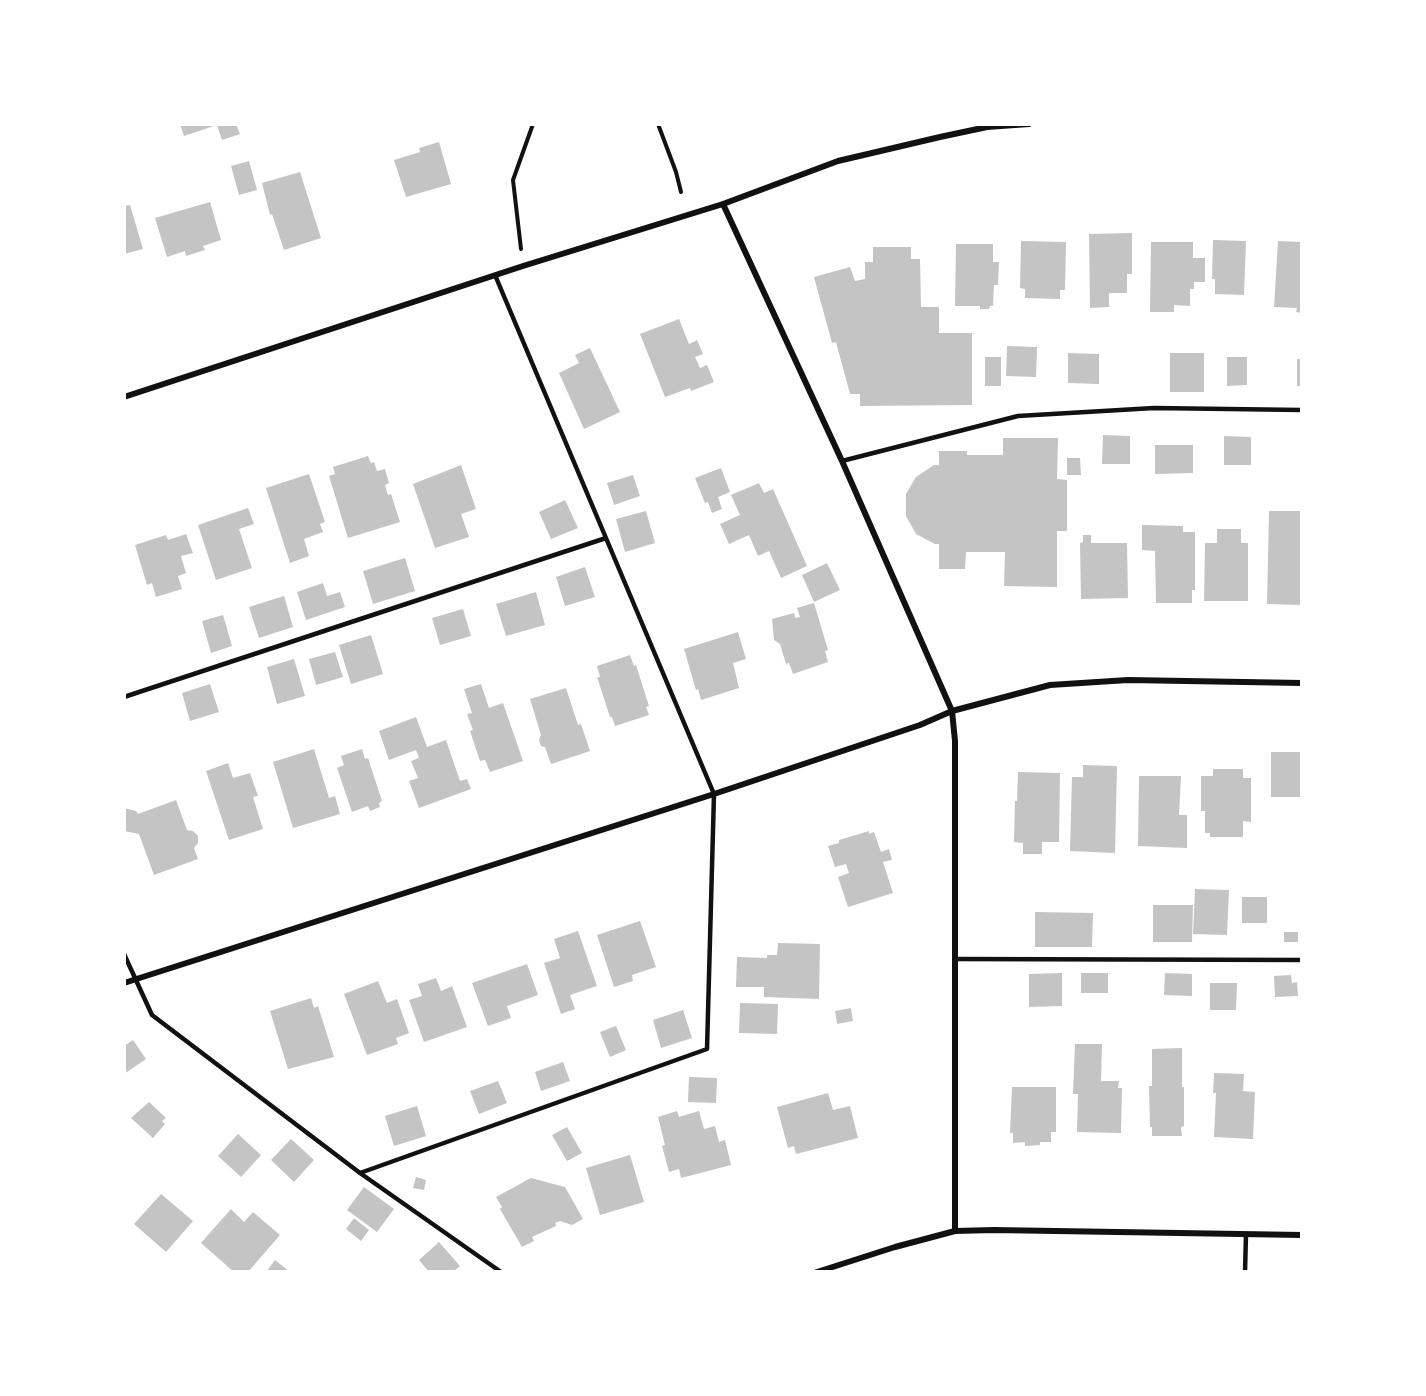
<!DOCTYPE html>
<style>
body{margin:0}
#map{position:relative;width:1426px;height:1396px;overflow:hidden;background:#fff;font-family:"DejaVu Sans",sans-serif}
canvas{display:block}
.frame{position:absolute;inset:0;border:126px solid #fff;pointer-events:none}
</style>
<div id="map">
<canvas width="1426" height="1396"></canvas>
<div class="frame"></div>
</div>
<script>
const g = document.querySelector('canvas').getContext('2d');
g.lineJoin = 'round';
function fillPath(path, color) { g.fillStyle = color; g.fill(path, 'evenodd'); }
const poly = rows => new Path2D(rows.map(r => 'M' + r).join(''));
function strokePath(path, color, width, dash) { g.strokeStyle = color; g.lineWidth = width; g.lineCap = dash ? 'butt' : 'round'; g.setLineDash(dash || []); g.stroke(path); }
fillPath(poly([
 [180,124,236,124,240,134,222,140,217,125,184,136],
 [439,142,451,184,406,197,394,160,420,152,419,148],
 [249,161,257,190,239,195,231,166],
 [300,172,321,238,284,250,272,214,270,215,262,183],
 [210,202,221,240,203,246,205,250,186,256,185,251,167,257,155,218],
 [130,205,143,249,124,254,124,206],
 [1132,233,1132,274,1127,274,1127,293,1109,293,1109,307,1090,308,1089,234],
 [1213,240,1246,241,1244,295,1215,294,1215,279,1212,279],
 [1021,241,1066,242,1065,290,1060,290,1060,299,1025,298,1025,289,1020,288],
 [1278,241,1302,242,1302,313,1296,312,1297,308,1274,307],
 [1151,242,1193,242,1193,258,1205,258,1205,282,1194,282,1194,289,1190,289,1190,306,1174,305,1174,312,1150,312],
 [956,244,993,244,993,262,999,262,998,285,994,285,993,306,990,306,989,309,980,309,980,306,955,306],
 [873,247,911,247,911,259,920,259,921,307,939,307,939,333,972,333,972,405,860,406,860,394,850,394,836,342,832,343,814,277,850,267,855,281,865,279,865,262,873,262],
 [679,319,689,344,697,340,703,354,695,357,700,368,707,365,714,382,691,391,690,388,665,397,640,334],
 [1007,346,1037,347,1036,377,1006,376],
 [590,348,620,412,584,429,559,373,579,363,575,355],
 [1068,353,1099,354,1099,384,1068,383],
 [1170,353,1204,353,1204,392,1170,392],
 [985,357,1001,357,1001,386,985,386],
 [1227,357,1247,357,1247,385,1227,386],
 [1297,359,1302,359,1302,386,1297,386],
 [1103,435,1130,436,1130,464,1102,464],
 [1224,436,1251,437,1251,465,1224,465],
 [1003,438,1058,438,1057,479,1067,480,1067,531,1057,531,1057,587,1004,586,1005,552,966,552,965,569,939,569,939,544,935,544,916,534,906,516,906,494,916,477,934,465,939,465,939,451,967,451,967,455,1003,455],
 [1155,445,1193,445,1193,473,1155,474],
 [368,456,371,463,374,462,377,471,385,469,389,483,385,485,388,495,391,494,400,522,348,538,329,476,335,474,333,467],
 [1067,458,1080,458,1081,475,1067,475],
 [461,465,476,509,461,514,469,537,435,548,413,484],
 [721,468,730,492,718,497,722,509,712,513,708,502,705,503,695,478],
 [309,474,325,522,320,524,323,532,304,539,309,556,290,563,266,488],
 [633,475,640,496,614,505,607,483],
 [759,483,764,493,773,489,807,566,781,578,769,551,758,556,749,535,729,544,720,524,740,515,731,495],
 [565,500,578,528,551,539,539,512],
 [248,508,254,524,239,529,252,568,216,580,198,525],
 [646,511,655,543,625,552,616,519],
 [1269,511,1302,511,1302,605,1267,604],
 [1142,525,1183,526,1183,532,1195,532,1195,590,1192,590,1192,603,1156,603,1155,551,1142,550],
 [1217,529,1241,529,1241,543,1248,543,1248,601,1204,601,1205,543,1217,543],
 [186,534,193,553,181,556,186,573,178,576,182,589,156,597,152,583,147,585,135,545,166,535,168,540],
 [1083,535,1091,535,1091,543,1127,543,1128,598,1081,599,1080,543,1083,542],
 [405,558,415,591,373,604,363,571],
 [827,563,840,590,814,602,802,575],
 [585,567,595,597,565,606,556,577],
 [323,583,327,596,340,592,345,607,306,620,297,592],
 [536,592,545,625,506,636,496,604],
 [284,596,293,627,259,638,249,607],
 [814,603,828,650,825,651,828,662,793,674,789,663,786,664,780,644,774,640,772,619,794,613,795,618,800,617,797,608],
 [463,609,471,636,440,645,432,618],
 [223,615,232,646,211,653,202,621],
 [738,632,746,659,733,663,739,688,701,700,698,689,696,690,684,649],
 [371,635,383,674,351,684,339,645],
 [335,652,343,677,316,685,309,659],
 [630,655,634,666,636,665,649,706,646,707,649,715,615,726,612,717,610,717,597,677,600,677,597,666],
 [294,659,305,696,277,704,267,667],
 [210,684,219,712,190,721,182,693],
 [481,684,489,708,503,703,523,761,490,772,485,760,480,761,470,731,473,730,467,714,472,713,464,689],
 [566,688,578,725,581,724,590,751,551,764,545,747,541,746,539,740,541,735,530,699],
 [416,717,427,747,446,740,460,781,467,779,471,789,419,808,409,781,418,778,411,761,419,758,416,750,389,760,379,731],
 [314,749,329,798,335,796,340,814,293,828,273,762],
 [362,749,365,759,368,758,382,801,379,803,380,807,370,811,368,806,352,812,337,768,344,765,341,756],
 [1271,752,1302,752,1302,797,1271,797],
 [228,763,233,778,250,773,258,796,253,797,263,829,229,840,206,771],
 [1083,765,1117,766,1115,853,1070,851,1072,777,1083,777],
 [1213,769,1243,769,1243,778,1251,778,1251,822,1243,821,1243,837,1210,837,1210,833,1205,833,1205,811,1201,811,1201,776,1213,776],
 [1018,772,1060,773,1059,842,1042,842,1042,854,1023,854,1023,843,1014,842,1015,801,1017,801],
 [1139,776,1181,776,1179,815,1187,815,1187,848,1138,846],
 [176,800,187,830,193,831,198,836,198,843,194,848,198,859,154,875,139,834,124,831,124,808,136,811,138,814],
 [869,831,869,834,874,832,881,852,889,849,892,860,883,862,893,893,848,907,838,877,849,873,846,864,835,867,828,846,839,843,839,840],
 [1195,889,1229,890,1227,935,1193,934],
 [1242,897,1267,897,1267,923,1242,923],
 [1153,905,1193,905,1192,942,1153,942],
 [1035,912,1093,913,1092,947,1035,947],
 [640,921,656,967,632,975,633,981,614,987,597,935],
 [578,931,597,986,570,995,575,1009,561,1014,544,963,560,958,554,939],
 [1284,932,1298,932,1298,942,1284,942],
 [778,943,820,944,819,999,764,997,764,987,736,987,737,957,767,958,767,955,777,955],
 [527,964,538,995,507,1006,511,1018,488,1026,472,983],
 [1062,973,1062,1006,1029,1007,1029,974],
 [1081,973,1108,973,1108,993,1081,993],
 [1165,973,1192,974,1192,996,1164,995],
 [1291,975,1292,983,1297,982,1298,996,1275,997,1274,976],
 [436,978,441,991,452,986,467,1027,424,1042,409,1000,422,996,418,984],
 [378,981,387,1003,397,999,409,1033,396,1038,398,1044,367,1055,344,994],
 [1210,983,1237,983,1236,1010,1210,1010],
 [311,998,314,1008,318,1006,334,1057,288,1069,270,1011],
 [740,1003,778,1004,777,1034,739,1033],
 [851,1008,853,1021,837,1024,835,1011],
 [683,1010,692,1038,661,1048,653,1020],
 [616,1026,626,1050,610,1057,600,1032],
 [133,1040,146,1059,124,1074,124,1046],
 [1075,1044,1102,1044,1101,1081,1119,1081,1118,1088,1122,1088,1121,1133,1077,1132,1078,1094,1073,1094],
 [1182,1048,1182,1087,1184,1087,1184,1126,1181,1127,1182,1136,1152,1136,1152,1127,1150,1127,1149,1086,1152,1086,1152,1049],
 [563,1062,570,1081,541,1091,535,1072],
 [1214,1073,1244,1074,1243,1091,1255,1092,1253,1139,1214,1137,1216,1093,1213,1093],
 [689,1077,717,1078,716,1103,688,1102],
 [498,1081,507,1103,479,1114,470,1091],
 [1012,1087,1056,1087,1056,1132,1051,1132,1051,1142,1040,1142,1040,1145,1025,1146,1025,1142,1013,1143,1013,1133,1010,1133],
 [828,1093,833,1110,850,1106,858,1138,796,1154,794,1146,788,1148,777,1107],
 [149,1102,166,1118,162,1121,165,1124,153,1138,131,1118],
 [417,1106,426,1136,394,1146,385,1116],
 [677,1111,679,1117,699,1111,704,1129,715,1126,719,1142,725,1140,731,1165,681,1178,679,1169,669,1172,662,1146,665,1145,658,1117],
 [567,1127,582,1153,567,1161,552,1135],
 [238,1134,261,1155,241,1177,218,1156],
 [291,1139,314,1160,294,1182,271,1160],
 [630,1155,644,1202,600,1215,586,1168],
 [416,1177,426,1180,424,1190,413,1188],
 [531,1178,565,1187,583,1219,572,1225,560,1221,555,1223,556,1226,532,1237,534,1241,522,1247,500,1209,502,1207,496,1197],
 [364,1187,394,1209,377,1232,347,1210],
 [161,1194,193,1221,166,1252,134,1224],
 [231,1209,244,1222,253,1212,280,1235,248,1272,234,1272,201,1243],
 [354,1218,369,1230,361,1241,346,1229],
 [439,1242,460,1266,453,1272,429,1272,419,1260],
 [275,1260,290,1272,266,1272]
]), '#c4c4c4');
strokePath(poly([
 [658,124,676,172,681,192],
 [521,249,513,180,533,124]
]), '#111', 4);
strokePath(poly([
 [842,461,1018,416,1154,408,1302,410],
 [124,697,606,538],
 [124,954,152,1015,360,1173,501,1272],
 [955,959,1302,960],
 [360,1173,707,1049,714,794,495,275],
 [1245,1272,1246,1234]
]), '#111', 4.5);
strokePath(poly([
 [723,204,842,461,952,711,955,741,955,1231],
 [124,397,523,266,723,204,838,161,940,137,987,127,1029,124],
 [124,983,714,794,920,725,952,711,1050,685,1128,680,1302,683],
 [817,1272,895,1247,955,1231,994,1230,1302,1235]
]), '#111', 6);
</script>
